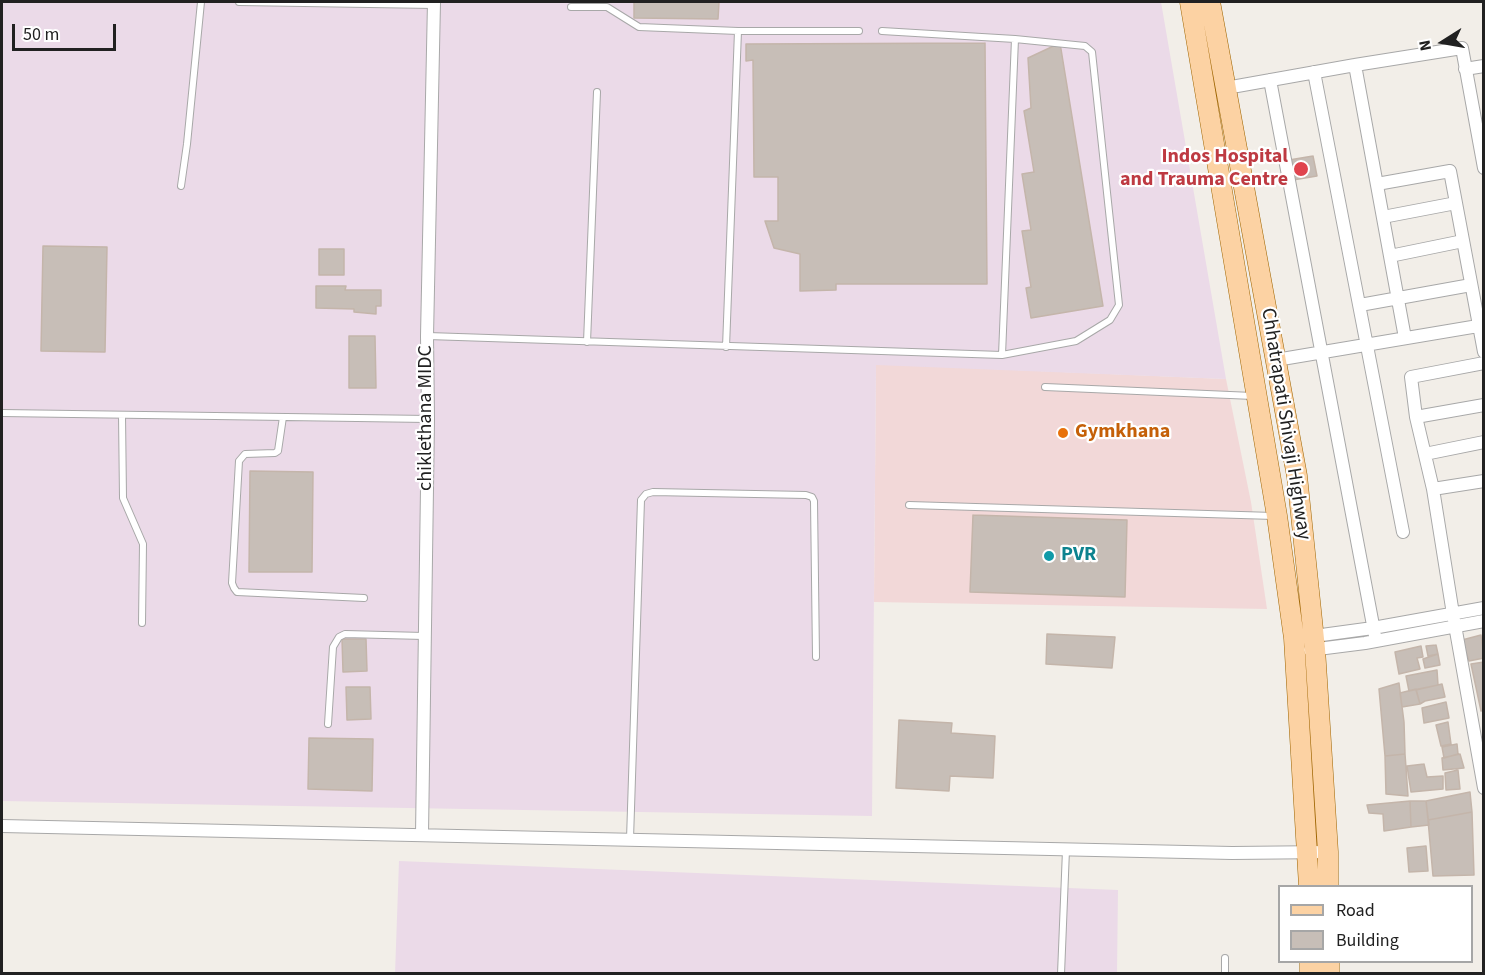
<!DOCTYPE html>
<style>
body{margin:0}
#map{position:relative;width:1485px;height:975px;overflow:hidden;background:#f2eee8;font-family:"Source Sans 3",sans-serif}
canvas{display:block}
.frame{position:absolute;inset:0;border:3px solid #212121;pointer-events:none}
.legend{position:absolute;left:1278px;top:885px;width:195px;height:78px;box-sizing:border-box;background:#fff;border:2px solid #a6a6a6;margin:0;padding:8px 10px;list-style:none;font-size:18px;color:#212121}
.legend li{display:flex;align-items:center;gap:12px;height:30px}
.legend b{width:30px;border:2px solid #a6a6a6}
.north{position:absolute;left:1413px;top:12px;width:60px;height:60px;-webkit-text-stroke:4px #fff;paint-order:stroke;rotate:259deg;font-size:16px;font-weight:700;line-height:24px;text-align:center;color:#212121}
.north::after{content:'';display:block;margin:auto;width:21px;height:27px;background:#212121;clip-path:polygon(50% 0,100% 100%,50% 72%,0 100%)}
.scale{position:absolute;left:12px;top:24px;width:104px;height:27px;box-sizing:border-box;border:3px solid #212121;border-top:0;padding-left:8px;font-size:18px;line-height:21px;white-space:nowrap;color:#212121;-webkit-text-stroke:4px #fff;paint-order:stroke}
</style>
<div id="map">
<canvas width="1485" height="975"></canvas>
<div class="frame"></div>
<ul class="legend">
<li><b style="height:8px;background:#fcd2a3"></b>Road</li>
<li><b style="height:16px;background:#c7beb7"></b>Building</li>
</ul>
<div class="north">N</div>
<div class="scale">50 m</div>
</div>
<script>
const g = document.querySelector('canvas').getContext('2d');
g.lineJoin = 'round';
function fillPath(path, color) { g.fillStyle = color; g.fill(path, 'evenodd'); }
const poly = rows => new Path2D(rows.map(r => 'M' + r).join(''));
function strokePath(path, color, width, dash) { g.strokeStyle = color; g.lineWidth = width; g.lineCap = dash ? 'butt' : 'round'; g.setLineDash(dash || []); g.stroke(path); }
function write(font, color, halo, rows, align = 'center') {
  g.font = font + ' "Source Sans 3",sans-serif'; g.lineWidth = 4.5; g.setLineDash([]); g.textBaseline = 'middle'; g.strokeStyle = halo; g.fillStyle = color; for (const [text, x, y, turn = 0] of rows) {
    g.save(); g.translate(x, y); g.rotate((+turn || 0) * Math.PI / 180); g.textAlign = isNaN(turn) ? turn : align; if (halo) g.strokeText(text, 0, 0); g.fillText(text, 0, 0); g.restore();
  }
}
fillPath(poly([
 [876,364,1226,379,1251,502,1267,609,874,602]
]), '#f2d8d8');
fillPath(poly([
 [2,2,1161,2,1226,379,876,365,872,816,2,801],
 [399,861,1118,890,1117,973,395,974]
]), '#ebdae8');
const building = poly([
 [634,2,719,2,718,19,634,18,634,2],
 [985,43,987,284,836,284,836,290,800,291,800,254,774,248,765,221,778,221,778,177,754,177,753,60,746,61,746,44,985,43],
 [1060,43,1103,306,1031,318,1026,288,1031,287,1022,231,1031,230,1022,174,1034,172,1024,111,1031,108,1028,58,1060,43],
 [1313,156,1317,176,1293,180,1289,160,1313,156],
 [43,246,107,247,105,352,41,351,43,246],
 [319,249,344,249,344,275,319,275,319,249],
 [316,286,346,286,345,290,381,290,381,306,376,306,376,314,354,312,354,309,316,308,316,286],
 [349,336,375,336,376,388,349,388,349,336],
 [250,471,313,472,312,572,249,572,250,471],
 [973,515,1127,520,1125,597,970,592,973,515],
 [1047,634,1115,637,1112,668,1046,664,1047,634],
 [1481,635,1484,658,1469,661,1462,640,1481,635],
 [342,639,366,639,367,671,343,672,342,639],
 [1436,645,1438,654,1428,656,1426,646,1436,645],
 [1421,646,1423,657,1417,658,1420,669,1399,674,1395,652,1421,646],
 [1438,654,1440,665,1425,668,1423,659,1438,654],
 [1484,662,1484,710,1481,711,1471,664,1484,662],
 [1437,670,1438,685,1409,691,1406,676,1437,670],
 [1399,683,1404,722,1405,754,1385,756,1379,689,1399,683],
 [1442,684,1445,697,1425,701,1420,704,1416,690,1442,684],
 [346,687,370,687,371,719,347,720,346,687],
 [1416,689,1420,704,1402,707,1400,693,1416,689],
 [1446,702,1449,718,1424,723,1422,708,1446,702],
 [899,720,952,723,951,733,995,736,993,778,950,776,949,791,896,788,899,720],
 [1448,722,1451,744,1441,746,1436,725,1448,722],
 [309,738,373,739,372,791,308,789,309,738],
 [1457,744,1458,754,1444,758,1442,747,1457,744],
 [1405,754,1408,796,1386,794,1385,756,1405,754],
 [1460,754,1464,768,1443,770,1442,758,1460,754],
 [1424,764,1427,777,1443,776,1443,789,1411,792,1407,766,1424,764],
 [1458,770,1460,789,1446,790,1445,773,1458,770],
 [1470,792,1472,812,1428,820,1426,801,1470,792],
 [1410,801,1411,827,1384,831,1383,814,1369,813,1367,805,1410,801],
 [1410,801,1426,801,1429,825,1411,827,1410,801],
 [1472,812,1474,875,1433,876,1428,820,1472,812],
 [1426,846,1428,871,1409,872,1407,848,1426,846]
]);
fillPath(building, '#c7beb7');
strokePath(building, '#c4b5aa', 1.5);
const service = poly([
 [239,2,434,5],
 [571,7,607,7,639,27,738,31,859,31],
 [882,31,1015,39,1002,355],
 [181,186,187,144,201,2],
 [428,336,1002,355,1076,341,1110,320,1119,305,1092,52,1085,46,1015,39],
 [587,342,597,92],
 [726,347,738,31],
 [1045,387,1253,396],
 [2,413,428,419],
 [122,415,123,498,143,544,142,623],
 [283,417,278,451,275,453,245,454,239,461,232,583,234,588,237,592,364,598],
 [909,505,1274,516],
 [328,724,333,647,339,637,345,634,424,636],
 [630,839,641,500,646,494,653,492,806,495,812,497,814,501,816,657],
 [1061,974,1066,850],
 [1225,974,1225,958]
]);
const minor = poly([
 [1355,65,1405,338],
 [1465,69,1484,66],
 [1314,72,1403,532],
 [1270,80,1376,641],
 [1226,88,1355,65,1462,48,1484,168],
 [1377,184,1450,171,1484,352],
 [1383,217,1456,203],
 [1390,256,1463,241],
 [1360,305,1471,285],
 [1276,360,1484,325],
 [1484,363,1411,377,1416,417,1433,489,1453,614,1484,788],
 [1416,417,1484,405],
 [1425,454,1484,442],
 [1433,489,1484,481],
 [1307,637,1373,628,1484,608],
 [1310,650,1365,643,1484,621],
 [2,826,1232,853,1328,852],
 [422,834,428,419,427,336,434,2]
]);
const primary = poly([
 [1190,2,1277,516,1294,638,1309,886],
 [1210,2,1297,476,1315,649,1328,852,1328,886],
 [1310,962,1310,974],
 [1329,962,1329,974]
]);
strokePath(service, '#a8a8a8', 8);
strokePath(minor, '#a8a8a8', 14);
strokePath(primary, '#9f6500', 21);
strokePath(service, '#fff', 6);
strokePath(minor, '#fff', 12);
strokePath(primary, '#fcd2a3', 20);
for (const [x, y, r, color] of [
 [1301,169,8,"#e0444e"],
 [1063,433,6,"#e8710a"],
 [1049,556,6,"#0f9aa8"]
]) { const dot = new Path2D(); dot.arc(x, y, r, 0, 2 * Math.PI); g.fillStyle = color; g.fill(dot); strokePath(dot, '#fff', 2); }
write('bold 20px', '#be3a42', '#fff', [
 ["Indos Hospital",1288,158],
 ["and Trauma Centre",1288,181]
], 'right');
write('20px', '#212121', '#fff', [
 ["chiklethana MIDC",427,418,-90],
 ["Chhatrapati Shivaji Highway",1285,424,81]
]);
write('bold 20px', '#c56008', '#fff', [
 ["Gymkhana",1075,433]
], 'left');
write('bold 20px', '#0d838f', '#fff', [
 ["PVR",1061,556]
], 'left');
</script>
